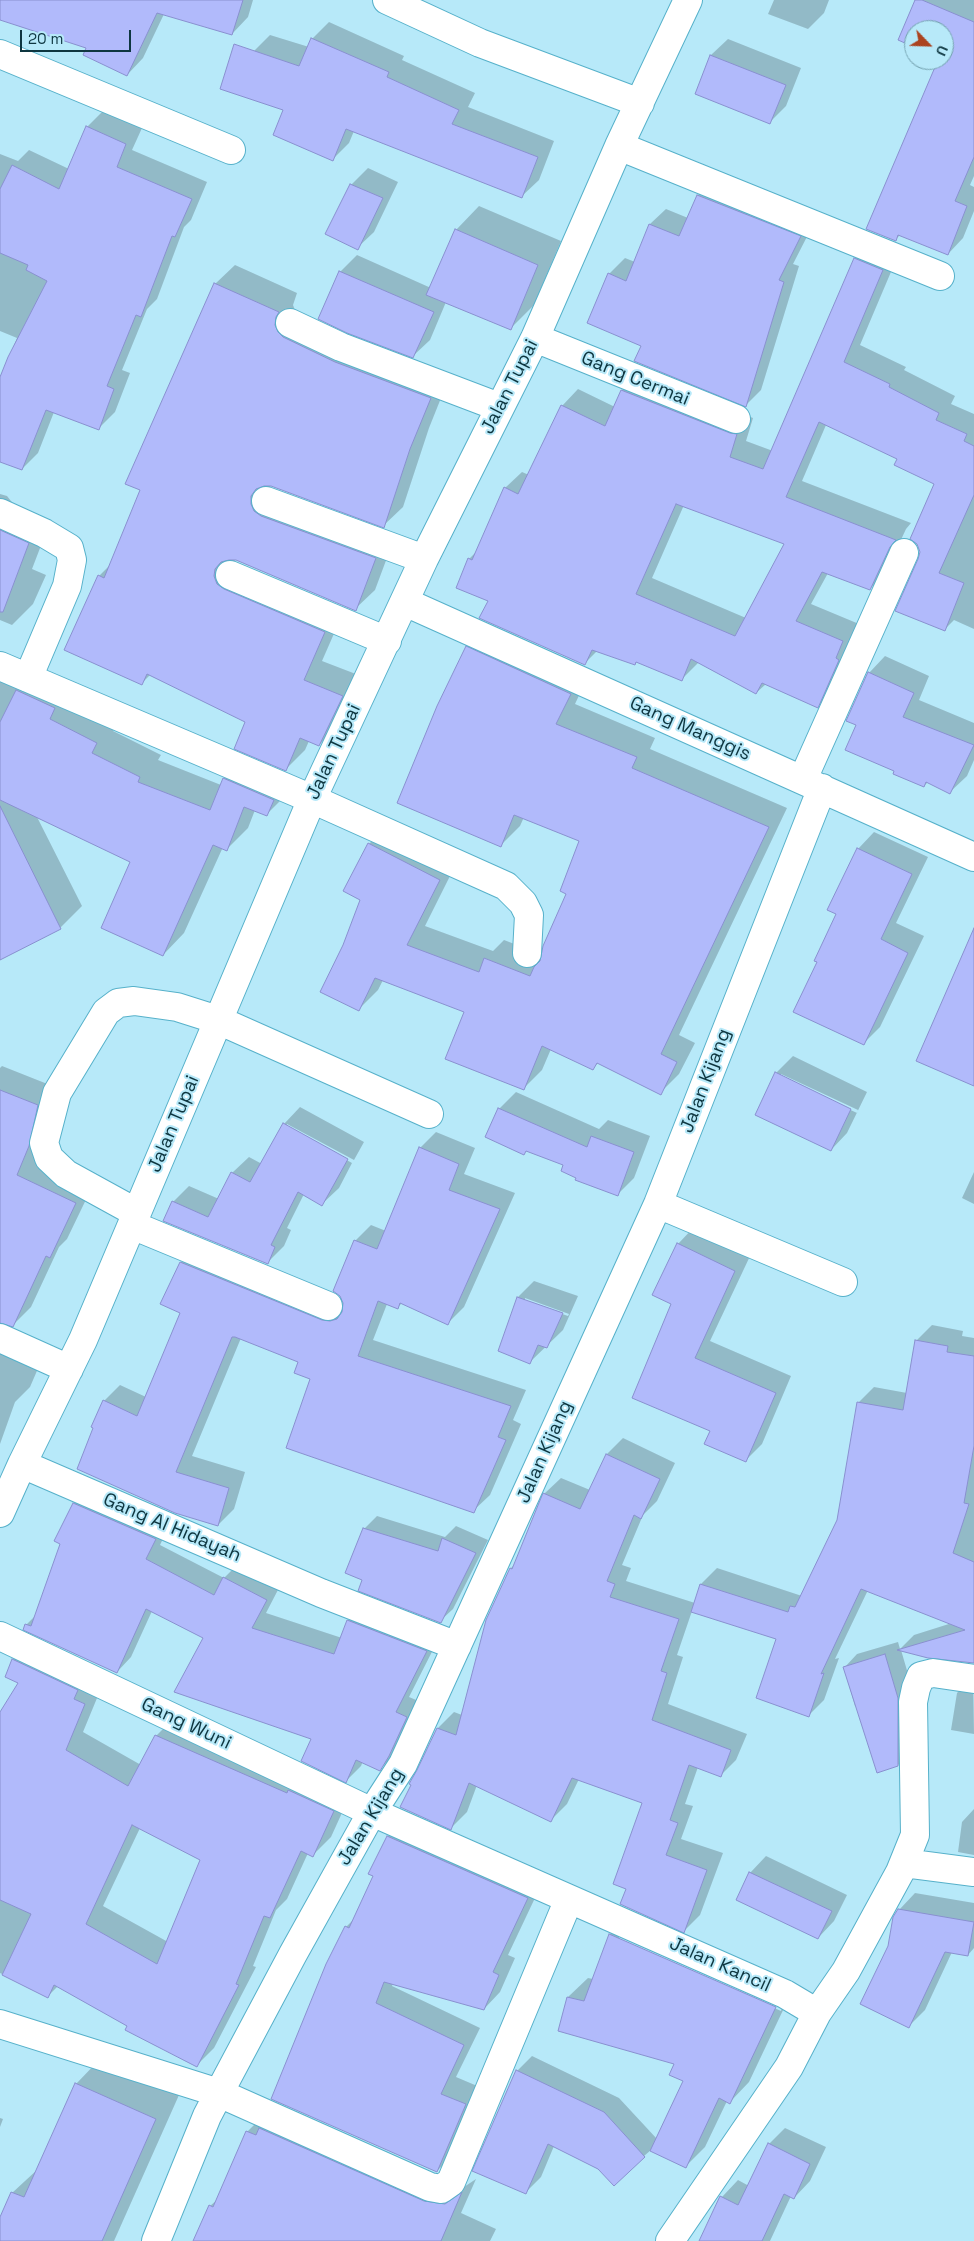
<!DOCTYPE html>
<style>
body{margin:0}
#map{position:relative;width:974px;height:2241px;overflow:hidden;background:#b7e9f9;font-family:"Space Grotesk",sans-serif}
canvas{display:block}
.north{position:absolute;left:904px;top:20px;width:50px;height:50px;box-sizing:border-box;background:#b7e9f9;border:1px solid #73a1af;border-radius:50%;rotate:114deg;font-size:14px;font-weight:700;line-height:20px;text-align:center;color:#0e3640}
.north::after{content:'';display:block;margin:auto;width:18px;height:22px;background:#ab4320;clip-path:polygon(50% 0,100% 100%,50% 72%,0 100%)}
.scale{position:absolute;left:20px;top:30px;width:111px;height:22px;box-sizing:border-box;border:2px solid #0e3640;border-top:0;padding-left:6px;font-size:15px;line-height:18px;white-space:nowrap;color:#0e3640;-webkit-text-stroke:4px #b7e9f9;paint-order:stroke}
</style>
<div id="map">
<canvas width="974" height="2241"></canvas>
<div class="north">U</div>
<div class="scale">20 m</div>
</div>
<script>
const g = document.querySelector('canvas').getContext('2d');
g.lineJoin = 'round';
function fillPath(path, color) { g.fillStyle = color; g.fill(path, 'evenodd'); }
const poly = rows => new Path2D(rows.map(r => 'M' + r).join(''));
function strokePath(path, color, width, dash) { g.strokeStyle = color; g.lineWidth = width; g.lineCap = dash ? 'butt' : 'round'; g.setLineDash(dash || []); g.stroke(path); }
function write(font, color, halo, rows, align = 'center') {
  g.font = font + ' "Space Grotesk",sans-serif'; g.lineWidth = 4; g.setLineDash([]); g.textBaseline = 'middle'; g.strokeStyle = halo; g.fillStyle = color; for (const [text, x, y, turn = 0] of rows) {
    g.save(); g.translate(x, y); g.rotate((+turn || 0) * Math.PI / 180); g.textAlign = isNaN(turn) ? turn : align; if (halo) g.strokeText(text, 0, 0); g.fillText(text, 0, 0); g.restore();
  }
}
fillPath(poly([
 [8,0,253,0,248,17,232,34,164,14,143,58,127,75,88,47],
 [774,0,829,0,824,13,808,29,768,14],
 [916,0,974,0,974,176,970,185,974,187,974,211,963,238,948,254,900,235,895,240,939,60,944,60,944,30,914,30,914,46,900,39],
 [329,22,404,56,402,60,475,93,468,107,554,141,539,180,522,196,354,131,349,143,333,159,285,110,254,51,270,35,309,47,312,39],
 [728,39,801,68,786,106,770,122,697,93,711,55],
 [103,111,142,128,132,150,207,182,191,220,184,227,157,299,147,309,122,370,130,373,115,412,99,428,54,412,38,453,22,469,0,460,0,380,17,338,0,331,0,154,18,161,29,150,69,169,87,127],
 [368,168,398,182,374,232,357,248,351,185],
 [714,180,815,221,793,264,799,266,761,390,745,406,642,345,609,274,625,258,635,262,650,224,666,209,688,218,698,195],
 [479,206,561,241,534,305,510,329,446,302,430,340,413,356,340,272,357,255,431,288,456,230],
 [871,242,899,253,860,345,906,367,904,370,955,396,951,404,974,414,974,629,954,620,944,630,920,559,936,484,899,459,826,425,802,481,911,523,906,529,886,572,870,589,828,573,811,604,859,624,834,690,817,707,766,684,756,693,699,662,682,679,637,661,635,664,598,650,584,664,489,601,458,588,469,559,478,550,505,488,522,472,529,475,562,406,578,389,615,407,622,390,639,374,753,418,746,441,773,451,855,259],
 [684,505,786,543,746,618,652,578],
 [235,265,297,293,293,305,296,313,449,378,429,428,403,507,383,526,269,484,273,491,394,539,375,590,355,609,234,558,236,565,343,613,322,661,361,676,338,726,319,745,309,741,305,750,286,769,247,721,150,675,142,683,99,576,111,564,141,489,215,284],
 [0,494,7,496,15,506,50,522,32,569,46,575,33,604,12,625,0,620],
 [486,628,589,674,575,704,655,738,650,749,787,808,679,1035,695,1043,679,1074,660,1093,599,1062,593,1068,551,1049,542,1070,523,1089,465,1011,383,980,378,990,359,1009,344,946,362,899,369,844,388,825,458,860,425,926,493,951,504,940,543,955,568,893,581,841,524,817,520,826,501,845,467,647],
 [885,656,929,676,919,700,974,723,974,760,967,776,950,792,928,782,924,786,896,771,858,725,869,673],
 [0,657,118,722,113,731,161,755,158,760,221,785,224,779,245,757,288,793,266,815,255,810,248,828,227,849,223,847,184,933,163,955,132,861,37,817,82,906,60,928,0,958],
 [874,832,928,857,896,923,924,936,880,1027,863,1044,818,962,838,914,858,849],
 [793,1056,867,1092,847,1133,831,1150,776,1073],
 [781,1074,858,1110,857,1113,781,1077],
 [2,1066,55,1087,47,1127,34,1157,93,1185,67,1239,59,1247,31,1307,13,1325,2,1322,5,1330,46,1350,30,1387,15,1402,0,1444,0,1068],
 [516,1092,599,1129,608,1120,650,1136,634,1178,618,1194,577,1177,499,1109],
 [300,1107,364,1142,354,1160,287,1124,287,1127,352,1163,339,1188,322,1204,304,1194,287,1228,291,1230,284,1246,267,1263,173,1202,189,1186,219,1199,232,1173,249,1157,262,1164,284,1124],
 [436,1132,475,1148,464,1174,515,1193,464,1307,448,1323,402,1303,397,1308,387,1304,373,1340,526,1390,513,1420,521,1424,490,1495,473,1511,311,1378,300,1361,241,1338,192,1456,245,1472,234,1509,218,1525,104,1401,120,1385,146,1397,181,1312,181,1262,197,1246,338,1305,344,1306,355,1241,371,1225,386,1231,420,1148],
 [974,1172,974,1204,962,1198],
 [694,1227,751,1254,710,1341,791,1376,762,1444,746,1460,712,1430,673,1303,678,1244],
 [534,1281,578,1296,563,1330,530,1362,518,1297],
 [525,1298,569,1314,568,1316,525,1301],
 [932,1325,963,1331,962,1336,974,1338,974,1662,901,1650,911,1684,911,1752,898,1765,858,1705,855,1706,844,1668,857,1654,898,1642,900,1649,914,1635,952,1623,868,1590,835,1659,839,1658,824,1700,808,1716,778,1639,692,1611,677,1655,683,1657,668,1704,747,1734,736,1760,720,1776,698,1767,685,1804,693,1806,681,1839,723,1853,700,1915,684,1931,627,1888,644,1802,579,1779,567,1804,551,1820,477,1785,467,1812,451,1828,438,1728,454,1712,462,1715,511,1568,516,1563,544,1494,561,1478,590,1490,607,1454,623,1438,675,1463,657,1501,643,1515,622,1565,631,1568,626,1581,695,1603,701,1584,717,1568,802,1596,838,1520,858,1403,874,1387,907,1393,916,1341],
 [88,1489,170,1524,160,1545,224,1578,239,1563,280,1586,266,1613,342,1638,348,1621,363,1606,440,1636,409,1697,421,1702,394,1755,380,1769,363,1761,361,1766,346,1781,313,1738,204,1638,152,1611,131,1657,117,1672,26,1625,37,1614,74,1504],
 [377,1516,445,1537,456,1526,488,1540,453,1609,440,1621,363,1579,364,1529],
 [31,1642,102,1686,83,1732,141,1765,156,1736,174,1718,351,1793,331,1837,313,1855,308,1853,287,1899,276,1910,253,1966,256,1967,214,2048,196,2066,58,1986,48,1996,0,1973,0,1715,19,1682,13,1660],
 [140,1828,202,1859,168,1942,103,1906],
 [973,1677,974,1734,951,1730,957,1693],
 [974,1809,974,1855,958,1852,962,1822],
 [404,1820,543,1881,508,1955,515,1958,500,1992,484,2009,393,1983,392,1986,480,2028,456,2077,482,2088,454,2154,437,2171,346,1927,355,1918,375,1875,370,1873,388,1836],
 [766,1856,847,1895,834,1921,818,1938,750,1873],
 [915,1893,974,1903,974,1948,968,1955,952,1952,925,2010,909,2026,890,1946,899,1910],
 [630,1915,794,1987,749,2082,730,2102,727,2101,705,2147,685,2167,651,2150,644,2156,599,2168,554,2146,541,2177,526,2192,517,2071,532,2056,619,2098,657,2139,685,2081,676,2063,559,2030,568,1997,588,1978,593,1979,610,1934],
 [619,1936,782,2008,781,2011,619,1939],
 [99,2060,179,2095,114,2241,0,2241,0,2221,12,2193,38,2169,76,2084],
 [263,2116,461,2189,476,2179,461,2213,496,2229,490,2241,195,2241,210,2206,218,2199,247,2132],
 [0,2118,3,2119,0,2127],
 [785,2128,826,2147,810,2181,794,2198,791,2196,770,2241,700,2241,722,2197,738,2180,749,2186,769,2144]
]), '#0003');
const building = poly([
 [0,0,243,0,232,35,157,13,127,76,83,55,86,48,0,20,0,0],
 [915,0,922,0,974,22,974,157,955,201,967,206,948,255,898,235,896,241,866,229,938,60,944,60,944,30,914,30,914,47,898,40,915,0],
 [311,38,389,72,387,77,459,110,452,124,538,157,522,198,346,129,333,161,273,135,283,110,220,89,234,44,299,66,311,38],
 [710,55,786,85,770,124,695,94,710,55],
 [86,126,126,144,117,167,192,199,175,237,172,236,141,317,136,315,107,386,114,389,99,430,46,410,22,470,0,462,0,377,8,357,47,281,26,270,28,265,0,253,0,189,12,165,59,189,86,126],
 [350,184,383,198,358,250,325,234,350,184],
 [697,195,801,236,779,280,784,282,746,407,634,361,641,346,587,323,608,273,626,281,649,224,679,236,697,195],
 [455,229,538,265,511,330,426,295,455,229],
 [854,258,883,270,844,362,890,384,889,387,939,413,936,420,967,434,964,441,974,446,974,495,939,573,964,583,945,631,895,611,918,559,920,552,917,544,910,539,934,484,894,465,897,459,819,422,786,497,896,540,890,547,870,590,822,572,796,621,843,641,836,658,839,660,818,708,762,683,756,694,691,659,682,681,636,662,635,665,592,650,585,665,479,618,488,601,456,588,468,558,472,560,504,487,518,494,561,405,605,426,621,390,730,433,737,434,730,457,763,469,854,258],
 [676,504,784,544,735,636,636,594,676,504],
 [339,271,434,312,413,358,347,333,318,319,339,271],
 [214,283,279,312,276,317,275,325,278,332,283,337,335,362,431,398,410,449,384,528,271,486,264,486,256,489,251,496,251,504,254,511,261,516,376,558,356,611,236,560,229,560,221,562,215,569,214,576,217,584,224,589,325,632,304,680,343,696,319,746,300,738,286,771,234,749,245,722,147,674,142,685,64,650,98,575,104,578,140,490,125,484,214,283],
 [0,530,29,543,3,612,0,612,0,530],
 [466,646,571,694,556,724,637,757,632,768,769,827,661,1054,677,1062,661,1095,597,1063,593,1070,542,1046,524,1090,445,1059,464,1012,375,978,359,1011,320,992,343,945,360,900,343,891,368,843,440,880,407,945,479,972,484,958,530,976,534,967,540,961,543,946,566,894,560,891,579,841,514,815,501,847,397,803,437,706,466,646],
 [868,672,914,693,903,717,974,745,950,794,926,782,924,787,893,774,894,771,845,750,856,725,846,721,868,672],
 [16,690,55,708,50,719,97,743,92,753,140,777,138,782,210,810,223,778,274,800,267,816,244,807,227,851,213,845,163,956,101,928,130,862,0,800,0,722,16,690],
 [0,806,61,929,0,960,0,806],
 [857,848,912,874,881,939,908,953,864,1045,793,1012,817,962,814,961,836,914,827,910,857,848],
 [974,928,974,1086,916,1061,974,928],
 [775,1072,851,1109,831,1151,755,1115,775,1072],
 [0,1090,38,1105,29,1146,17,1175,76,1203,50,1258,46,1256,13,1327,0,1323,0,1090],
 [498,1108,587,1147,591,1136,634,1152,618,1196,575,1180,576,1178,561,1171,563,1165,526,1151,524,1155,485,1137,498,1108],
 [283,1123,348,1159,322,1206,298,1192,271,1245,275,1247,268,1264,163,1221,172,1201,208,1217,231,1172,250,1182,283,1123],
 [419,1147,459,1164,449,1190,500,1209,448,1325,400,1303,398,1309,378,1301,358,1356,511,1406,498,1437,506,1440,474,1513,286,1448,310,1379,294,1373,298,1362,235,1337,232,1337,176,1472,229,1488,218,1526,175,1513,77,1469,93,1428,91,1427,103,1400,137,1416,180,1313,160,1304,180,1262,322,1320,330,1321,337,1319,342,1312,343,1303,340,1296,333,1291,354,1240,377,1249,419,1147],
 [677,1243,735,1271,695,1358,776,1393,746,1462,704,1444,710,1431,632,1398,671,1304,652,1295,677,1243],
 [517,1297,563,1313,547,1348,538,1345,530,1364,498,1351,517,1297],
 [915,1340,948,1346,947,1352,974,1356,974,1446,964,1503,969,1504,953,1553,974,1562,974,1663,928,1658,897,1650,965,1630,861,1589,821,1674,824,1673,809,1717,756,1698,776,1639,691,1612,700,1584,788,1612,790,1606,795,1607,837,1520,857,1402,903,1410,915,1340],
 [606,1454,660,1479,641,1519,634,1515,607,1581,615,1584,610,1597,679,1619,661,1671,667,1673,652,1720,731,1750,721,1777,689,1765,670,1820,678,1823,666,1855,707,1870,684,1933,620,1904,626,1889,613,1884,642,1803,572,1778,551,1822,469,1783,451,1830,400,1807,411,1785,409,1784,417,1770,437,1728,456,1735,486,1620,510,1568,512,1569,543,1493,580,1509,606,1454],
 [73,1503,156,1539,146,1559,214,1595,223,1577,267,1600,252,1628,334,1654,347,1620,427,1651,396,1712,407,1717,389,1756,380,1771,356,1760,346,1783,301,1761,311,1739,174,1692,203,1638,146,1609,117,1673,23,1630,25,1624,31,1626,60,1544,54,1541,73,1503],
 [363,1528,438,1551,442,1538,476,1553,441,1623,358,1591,362,1580,345,1573,363,1528],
 [885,1654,898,1698,898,1766,877,1773,843,1667,885,1654],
 [12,1659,78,1690,74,1699,85,1704,66,1750,128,1786,155,1735,287,1793,288,1790,334,1811,313,1857,301,1851,270,1918,264,1916,236,1984,239,1985,197,2067,125,2030,127,2026,54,1985,48,1998,2,1975,31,1914,0,1900,0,1712,18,1683,5,1677,12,1659],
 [132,1825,200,1860,157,1964,86,1924,132,1825],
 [387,1836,528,1898,493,1972,499,1975,484,2010,384,1982,376,2003,464,2045,441,2094,466,2104,437,2172,271,2099,326,1964,345,1926,349,1928,373,1876,368,1874,387,1836],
 [749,1872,832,1911,818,1939,736,1900,749,1872],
 [898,1909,974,1922,968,1956,945,1952,909,2028,860,2004,888,1946,893,1917,898,1909],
 [609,1934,776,2007,730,2104,719,2098,686,2168,650,2151,683,2081,669,2075,674,2064,558,2031,567,1997,584,2001,609,1934],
 [516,2070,604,2112,645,2157,614,2186,598,2169,548,2144,526,2194,472,2171,516,2070],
 [75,2083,156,2119,102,2241,0,2241,0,2217,11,2192,24,2197,75,2083],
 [259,2128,424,2201,445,2204,462,2192,441,2241,193,2241,209,2205,213,2207,246,2131,256,2135,259,2128],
 [768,2143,810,2164,794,2199,784,2194,762,2241,699,2241,720,2196,738,2205,768,2143]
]);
fillPath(building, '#b1bafb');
strokePath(building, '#8990cf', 1);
const minor = poly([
 [387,0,480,43,640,103],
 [0,54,231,150],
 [619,146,940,276],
 [290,323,341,347,499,407],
 [535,338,736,419],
 [266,501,424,559],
 [0,513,44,533,69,548,72,560,67,586,28,678],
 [230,575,387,641],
 [405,602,974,857],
 [0,666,312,799,506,886,523,903,529,915,527,953],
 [803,779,904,553],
 [658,1204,843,1282],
 [137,1213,66,1174,49,1158,44,1143,57,1093,106,1012,118,1003,134,1001,177,1007,218,1020,429,1114],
 [132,1225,328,1306],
 [0,1338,69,1369],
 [22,1464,321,1593,457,1646],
 [0,1513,22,1464,83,1340,312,799,424,559,535,338,619,146,688,0],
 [0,1636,372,1812,785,1994,817,2013],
 [904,1863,974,1872],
 [0,2024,219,2093,430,2187,441,2189,451,2182,569,1899],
 [156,2241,207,2116,219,2093,293,1954,372,1812,403,1764,658,1204,822,788],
 [670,2241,789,2067,817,2013,846,1971,900,1872,915,1835,913,1702,916,1688,921,1676,933,1673,974,1679]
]);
strokePath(minor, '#56b1ca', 30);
strokePath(minor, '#fff', 28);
write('19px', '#0e3640', '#b7e9f9', [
 ["Gang Cermai",635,379,22],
 ["Jalan Tupai",510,387,-63],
 ["Gang Manggis",690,729,24],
 ["Jalan Tupai",334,752,-65],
 ["Jalan Kijang",706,1081,-69],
 ["Jalan Tupai",174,1124,-67],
 ["Jalan Kijang",545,1452,-66],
 ["Gang Al Hidayah",172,1528,23],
 ["Gang Wuni",186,1724,25],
 ["Jalan Kijang",371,1817,-59],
 ["Jalan Kancil",720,1965,24]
]);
</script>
